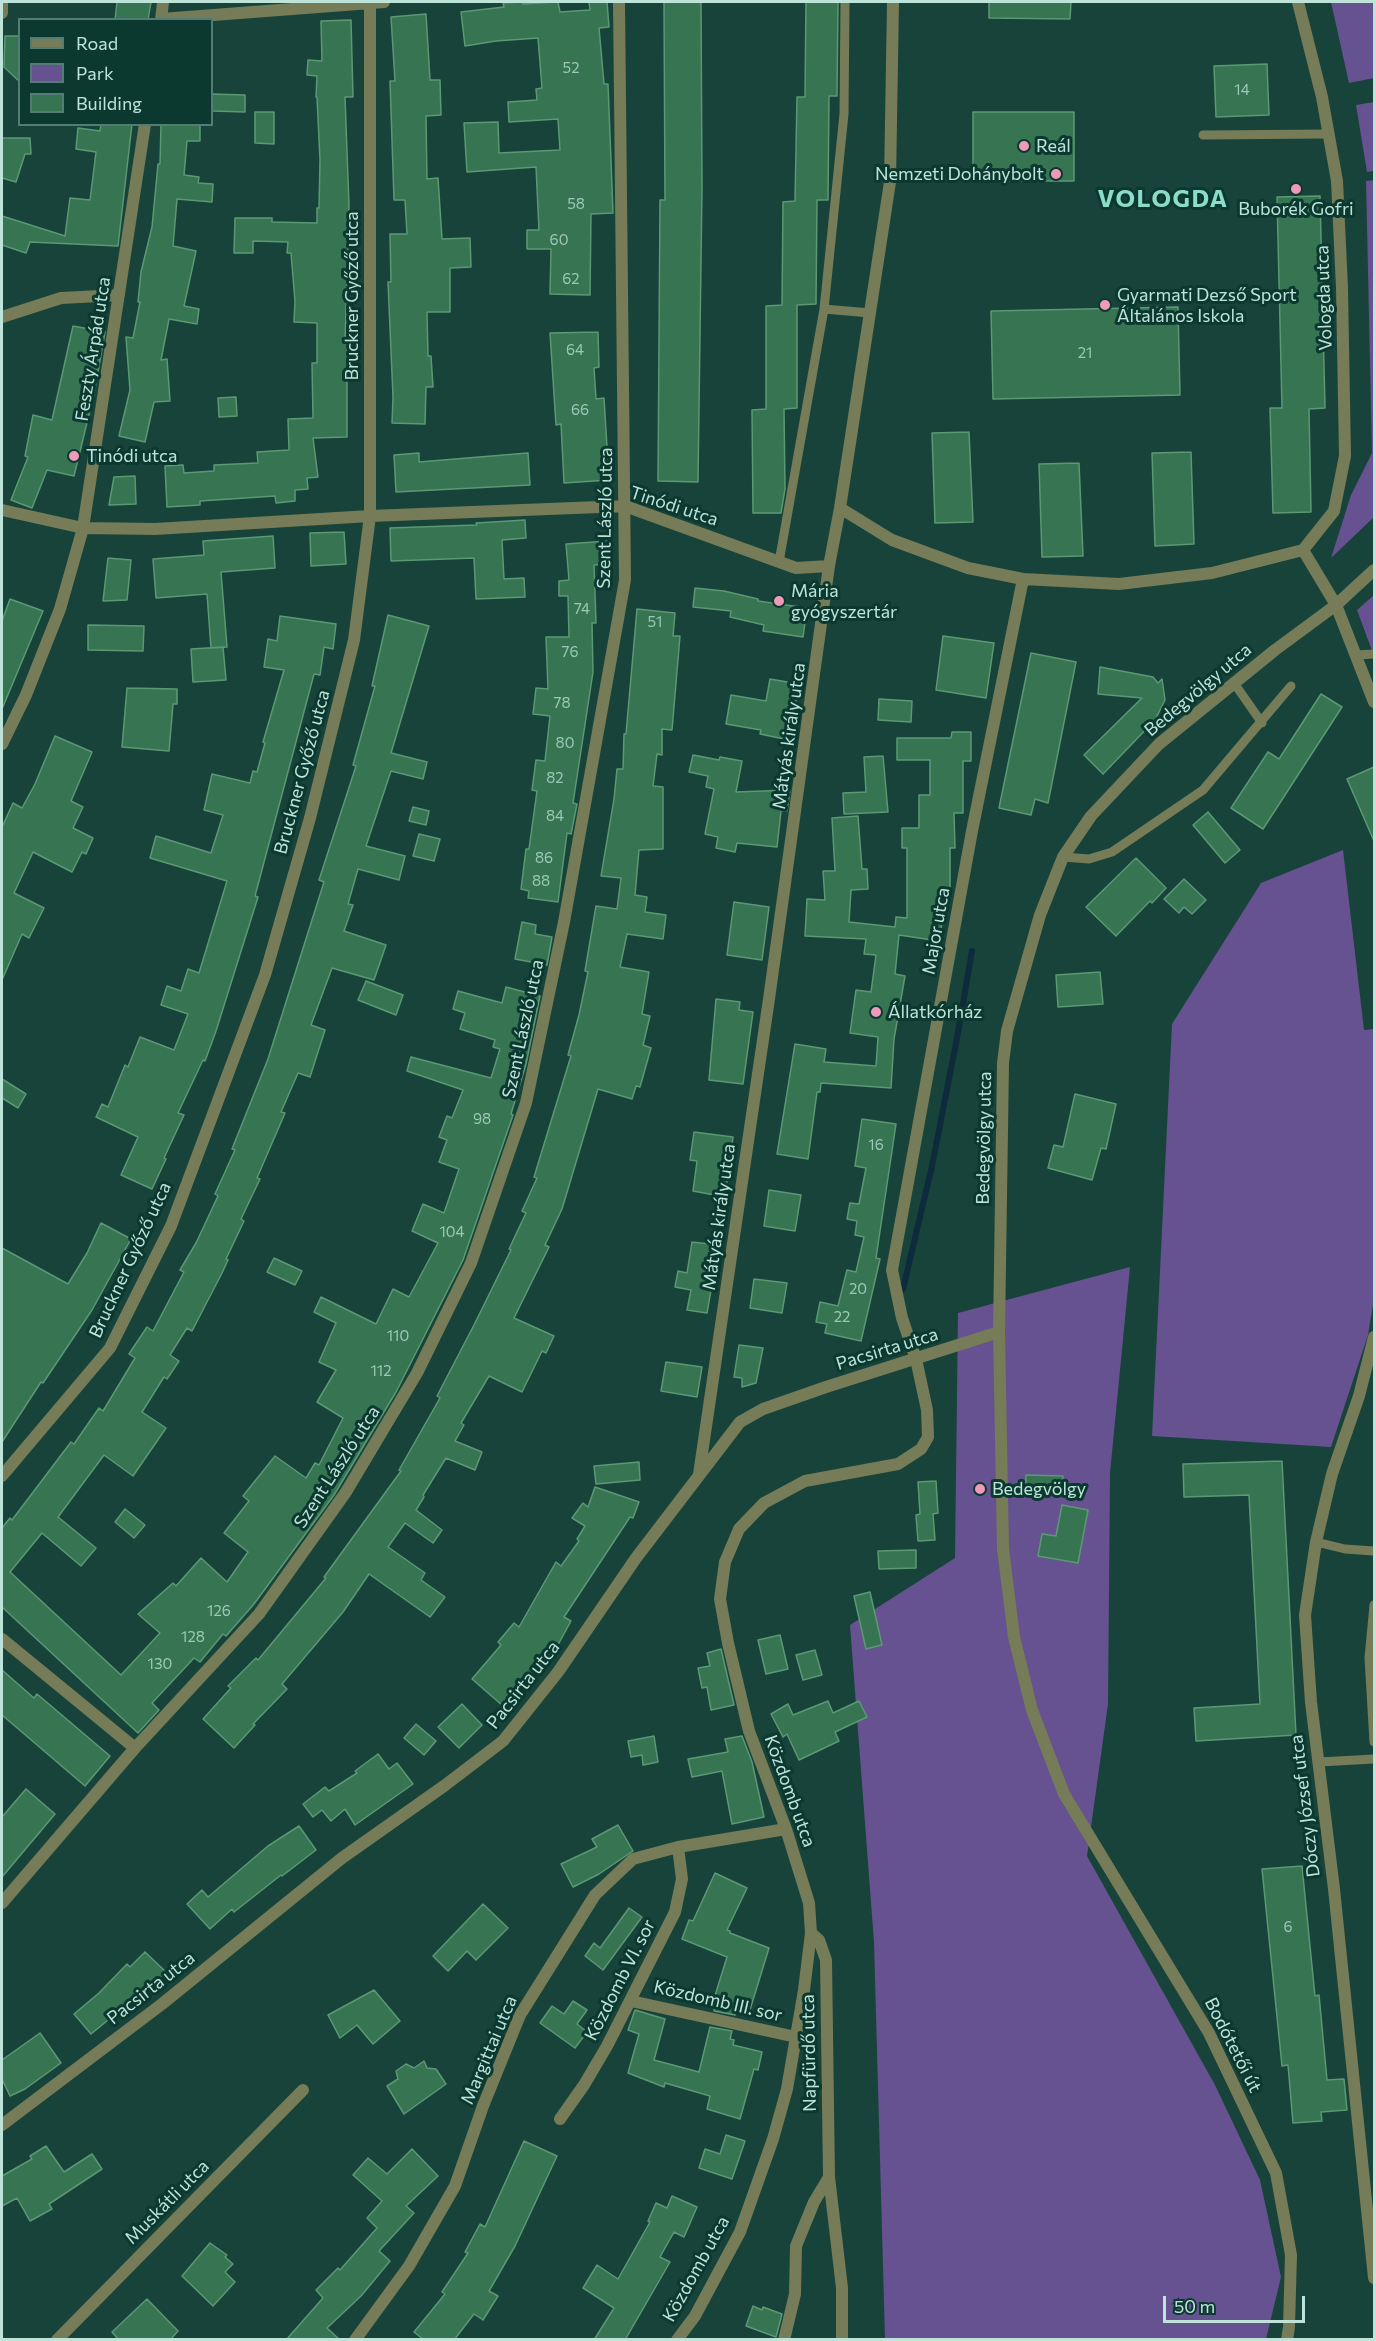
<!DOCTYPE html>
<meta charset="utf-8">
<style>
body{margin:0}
#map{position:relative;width:1376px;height:2341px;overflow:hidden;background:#18433a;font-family:Commissioner,sans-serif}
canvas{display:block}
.frame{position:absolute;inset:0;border:3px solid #bee4da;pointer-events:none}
.legend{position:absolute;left:18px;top:18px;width:195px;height:108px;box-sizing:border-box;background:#0b3930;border:2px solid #537d74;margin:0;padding:8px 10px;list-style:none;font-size:18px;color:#bee4da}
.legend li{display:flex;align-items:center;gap:12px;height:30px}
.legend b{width:30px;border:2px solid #537d74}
.scale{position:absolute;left:1163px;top:2296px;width:142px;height:27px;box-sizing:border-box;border:3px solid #bee4da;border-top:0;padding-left:8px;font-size:18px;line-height:21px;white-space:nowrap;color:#bee4da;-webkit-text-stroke:4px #0b3930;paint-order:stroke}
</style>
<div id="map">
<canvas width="1376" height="2341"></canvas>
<div class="frame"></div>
<ul class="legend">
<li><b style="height:8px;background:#757c57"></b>Road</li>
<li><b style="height:16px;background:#665291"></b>Park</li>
<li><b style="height:16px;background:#367452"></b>Building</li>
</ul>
<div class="scale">50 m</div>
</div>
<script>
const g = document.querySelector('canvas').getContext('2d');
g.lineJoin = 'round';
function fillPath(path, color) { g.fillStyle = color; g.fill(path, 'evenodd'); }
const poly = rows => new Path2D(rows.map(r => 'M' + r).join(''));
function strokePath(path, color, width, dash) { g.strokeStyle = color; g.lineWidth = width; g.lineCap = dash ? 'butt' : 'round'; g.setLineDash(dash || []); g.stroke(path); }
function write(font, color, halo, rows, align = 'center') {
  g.font = font + ' Commissioner,sans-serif'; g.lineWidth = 6; g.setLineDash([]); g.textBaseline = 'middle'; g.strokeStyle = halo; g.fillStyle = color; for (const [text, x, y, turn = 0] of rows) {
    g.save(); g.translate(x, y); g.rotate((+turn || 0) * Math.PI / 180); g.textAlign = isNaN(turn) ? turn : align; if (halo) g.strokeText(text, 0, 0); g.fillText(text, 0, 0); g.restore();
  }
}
fillPath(poly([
 [1331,2,1374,2,1374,78,1349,83],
 [1374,102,1374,171,1367,172,1356,105],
 [1374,180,1374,517,1331,558,1351,495,1372,453,1366,181],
 [1374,595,1374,656,1357,610],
 [1343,850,1364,1030,1374,1029,1374,1298,1368,1335,1331,1447,1152,1436,1172,1024,1261,883],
 [1130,1267,1110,1473,1108,1704,1087,1856,1215,2085,1260,2180,1281,2277,1266,2339,885,2339,874,1942,850,1625,955,1558,958,1313]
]), '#665291');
strokePath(poly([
 [903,1289,932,1166,957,1038,972,951]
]), '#0d2b3d', 6);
const building = poly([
 [117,2,151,2,148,20,115,20,117,2],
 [523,2,523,4,558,2,560,12,590,10,589,2,607,2,609,27,599,28,604,84,608,84,613,213,591,214,590,295,550,294,551,249,527,249,527,230,539,230,536,167,467,172,464,123,498,122,499,153,560,150,558,119,509,122,508,102,537,100,536,89,542,88,538,38,496,41,465,46,461,12,504,7,503,3,523,2],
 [664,2,701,2,702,188,698,482,658,481,660,200,665,200,664,2],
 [806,2,838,2,837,96,829,96,828,200,817,200,816,304,797,305,797,408,784,409,785,489,781,513,753,513,752,410,766,409,766,306,782,305,783,202,795,201,797,97,805,97,806,2],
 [989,2,1071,2,1070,19,989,18,989,2],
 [426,14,430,80,440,80,441,115,426,116,427,179,438,178,442,239,470,238,471,267,450,268,450,312,427,312,428,356,431,356,433,387,426,387,425,424,392,423,393,397,388,282,391,282,390,234,407,234,405,200,394,200,390,81,395,81,391,17,426,14],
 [351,20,353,97,345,97,349,205,345,344,347,344,347,437,313,438,318,477,307,478,308,489,295,490,295,501,276,503,275,496,200,501,200,505,167,507,165,466,183,465,184,473,214,471,214,465,258,463,257,452,289,450,288,419,313,418,312,363,317,363,317,323,294,322,295,301,291,253,287,253,288,242,253,241,253,253,234,253,235,218,272,218,272,222,317,223,317,208,319,208,320,160,317,97,316,97,317,76,307,75,308,60,322,61,321,21,351,20],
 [5,36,20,36,20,82,4,67,5,36],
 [1267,64,1269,115,1216,117,1214,66,1267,64],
 [212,94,245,95,245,112,212,111,212,94],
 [255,112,274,112,274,144,255,143,255,112],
 [973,112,1074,112,1074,181,973,181,973,112],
 [101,124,132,124,118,246,30,242,26,253,2,245,2,216,65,236,70,198,90,200,96,152,76,149,78,128,100,131,101,124],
 [161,124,200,124,200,141,187,141,184,175,199,177,198,183,213,184,212,202,177,199,173,246,196,251,184,306,199,309,197,324,169,319,161,360,167,359,170,401,154,402,145,442,119,436,130,390,126,337,133,338,140,302,138,302,141,272,152,227,158,164,160,164,161,124],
 [2,138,30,138,31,154,25,154,16,182,2,178,2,138],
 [1320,196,1325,408,1309,409,1311,512,1273,513,1270,408,1282,408,1277,197,1320,196],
 [1178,307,1180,395,993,399,991,311,1178,307],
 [73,326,105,332,94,394,74,476,47,470,32,508,11,500,28,457,25,456,33,415,52,420,73,326],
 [598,332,599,367,594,368,596,399,604,398,609,480,564,483,561,424,556,425,550,333,598,332],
 [236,397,237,416,219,417,218,398,236,397],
 [969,432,973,522,935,523,932,433,969,432],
 [1191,452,1194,544,1155,546,1152,453,1191,452],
 [419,453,419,462,528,453,530,485,396,492,394,455,419,453],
 [1079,463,1083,556,1042,557,1039,464,1079,463],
 [135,476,136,504,109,505,114,477,135,476],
 [525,520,526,538,502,540,504,579,524,578,525,597,476,599,474,558,391,561,390,528,477,525,476,523,525,520],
 [344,532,346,564,311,566,310,533,344,532],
 [273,536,275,568,221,572,227,647,211,648,207,594,156,598,153,559,204,555,203,541,273,536],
 [608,541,609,564,594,565,596,623,592,623,593,672,573,803,577,804,571,834,567,833,558,902,528,898,529,891,521,889,526,849,529,849,537,791,532,790,536,760,545,761,550,716,533,714,536,688,548,689,546,637,569,637,568,596,559,596,559,581,569,580,566,544,608,541],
 [108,558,131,560,127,600,103,601,108,558],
 [695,588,724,591,758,599,758,601,807,608,803,637,763,631,764,625,730,617,731,611,693,607,695,588],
 [10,599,43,611,2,709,2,621,10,599],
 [637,609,675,613,673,636,680,636,672,730,662,729,662,755,657,754,653,786,663,787,663,849,639,850,635,895,647,897,645,912,666,915,663,939,627,934,620,967,649,972,642,1014,650,1016,643,1045,651,1048,640,1087,636,1086,632,1099,598,1089,562,1209,545,1245,549,1247,514,1318,554,1336,546,1353,542,1351,522,1392,489,1376,461,1423,464,1425,455,1441,482,1452,475,1470,446,1458,423,1495,424,1497,416,1510,442,1530,433,1543,405,1523,388,1547,425,1573,421,1580,445,1597,430,1617,369,1574,343,1612,282,1684,287,1689,253,1724,255,1725,234,1748,203,1719,231,1688,228,1686,256,1658,258,1660,326,1578,324,1577,401,1471,399,1470,440,1398,437,1396,474,1325,511,1250,509,1249,526,1213,522,1211,537,1178,534,1177,571,1056,568,1055,579,1015,588,972,585,971,596,906,617,909,621,878,601,876,614,799,617,769,623,769,624,734,626,734,637,609],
 [388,615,429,626,391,753,427,762,423,779,391,771,366,846,405,856,399,880,358,869,348,904,353,905,344,931,386,945,374,980,332,968,311,1025,325,1030,310,1077,298,1073,281,1112,285,1113,257,1178,260,1179,241,1219,244,1221,226,1259,228,1260,222,1273,192,1331,187,1328,170,1355,179,1361,167,1379,164,1377,142,1412,166,1428,133,1476,104,1455,58,1517,96,1548,81,1566,42,1533,10,1572,121,1675,160,1633,138,1614,173,1583,176,1586,201,1558,227,1582,248,1552,224,1533,249,1501,243,1496,275,1456,306,1478,315,1463,319,1465,343,1418,317,1402,336,1370,319,1362,336,1323,314,1312,321,1297,376,1324,393,1289,409,1297,438,1243,412,1231,423,1204,444,1213,459,1169,439,1162,447,1140,439,1137,447,1116,452,1118,463,1090,407,1071,411,1057,491,1078,500,1049,493,1047,495,1040,460,1029,465,1013,453,1009,458,991,502,1003,506,987,540,996,526,1064,511,1114,513,1115,463,1260,396,1392,334,1495,254,1604,226,1636,223,1634,200,1662,194,1658,152,1703,159,1710,138,1733,2,1607,2,1528,10,1518,12,1520,71,1442,74,1444,99,1408,103,1411,135,1358,129,1354,147,1327,153,1331,184,1272,180,1270,196,1243,218,1196,215,1194,235,1150,232,1149,268,1059,324,882,319,880,356,766,353,765,375,686,372,686,388,615],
 [280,616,336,624,333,649,324,647,320,675,314,674,255,896,258,897,216,1031,205,1061,203,1060,178,1113,184,1115,164,1158,166,1159,152,1189,121,1175,138,1137,96,1117,102,1104,108,1107,125,1065,128,1067,140,1037,174,1050,188,1014,161,1005,167,986,181,991,188,969,199,973,227,881,150,858,156,836,211,853,223,815,204,810,212,774,250,783,253,771,257,772,265,743,263,742,284,670,264,667,268,639,277,641,280,616],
 [88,625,144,626,143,651,88,650,88,625],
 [943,636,994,643,986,698,936,690,943,636],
 [223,647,226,680,193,682,191,649,223,647],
 [1031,653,1076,662,1048,803,1035,799,1031,815,999,808,1031,653],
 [1100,667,1153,677,1158,683,1162,679,1165,700,1155,720,1103,774,1084,755,1142,698,1098,694,1100,667],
 [770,679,799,684,789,740,760,734,761,730,726,724,731,695,766,701,770,679],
 [127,688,177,689,177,704,173,704,169,751,122,747,127,688],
 [1321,694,1342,707,1263,829,1231,808,1268,752,1279,759,1321,694],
 [879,699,912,701,911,722,878,720,879,699],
 [952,732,971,732,971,761,963,761,963,813,954,813,955,848,950,848,950,891,947,891,939,941,899,935,895,974,905,976,894,1039,891,1088,821,1083,820,1092,817,1092,808,1159,777,1154,795,1044,826,1049,824,1062,876,1066,878,1037,850,1033,856,990,871,992,876,955,864,954,866,939,805,936,807,899,825,900,823,871,835,871,832,818,858,816,862,869,867,869,868,889,851,890,849,922,895,927,896,917,907,918,907,848,902,848,902,828,919,828,919,795,930,795,930,760,897,760,897,738,951,738,952,732],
 [55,736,92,752,71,801,83,807,73,828,93,838,86,854,82,852,72,872,33,852,14,893,44,908,29,938,22,934,2,980,2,827,13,803,22,808,35,784,55,736],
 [693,755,719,760,720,757,742,761,736,792,790,790,787,811,781,811,777,847,737,843,735,852,716,848,718,837,705,834,714,789,706,787,708,776,689,772,693,755],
 [883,756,888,812,844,814,843,793,866,792,864,757,883,756],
 [1374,767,1374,841,1347,779,1374,767],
 [413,807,429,811,426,825,409,821,413,807],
 [1208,812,1240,850,1225,863,1193,825,1208,812],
 [419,834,440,839,434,861,413,856,419,834],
 [1136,858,1166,888,1152,903,1150,901,1116,936,1086,907,1136,858],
 [1184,879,1206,900,1192,914,1184,907,1179,913,1164,899,1184,879],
 [734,902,769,907,762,960,727,955,734,902],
 [522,922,536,925,535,934,552,937,547,965,515,959,522,922],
 [1100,972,1103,1004,1058,1007,1056,975,1100,972],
 [366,981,403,995,396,1015,358,1000,366,981],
 [716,999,740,1002,739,1010,753,1012,743,1084,709,1080,716,999],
 [2,1079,26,1094,18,1108,2,1098,2,1079],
 [1075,1094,1116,1104,1106,1149,1101,1148,1092,1180,1048,1168,1054,1145,1063,1147,1075,1094],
 [862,1119,896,1124,876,1258,880,1259,861,1341,825,1333,827,1324,816,1322,820,1302,838,1306,847,1270,856,1272,864,1237,855,1235,857,1221,847,1219,850,1203,859,1204,866,1168,855,1166,862,1119],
 [694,1132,733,1137,725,1197,693,1191,697,1161,690,1160,694,1132],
 [769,1190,801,1195,795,1231,764,1226,769,1190],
 [101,1223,131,1239,92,1310,43,1383,41,1382,2,1442,2,1248,68,1284,87,1253,101,1223],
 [692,1242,719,1245,707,1313,687,1310,691,1290,675,1287,678,1271,687,1273,692,1242],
 [274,1258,302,1271,295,1285,267,1272,274,1258],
 [754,1279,787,1283,782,1313,750,1308,754,1279],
 [739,1345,763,1348,756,1383,742,1387,742,1378,734,1377,739,1345],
 [666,1362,702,1367,697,1397,661,1391,666,1362],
 [1282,1461,1296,1735,1196,1741,1194,1708,1260,1704,1249,1495,1184,1497,1183,1464,1282,1461],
 [639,1462,640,1480,596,1484,594,1466,639,1462],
 [1026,1475,1063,1476,1062,1495,1026,1494,1026,1475],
 [936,1481,938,1513,933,1514,935,1540,918,1541,916,1515,920,1514,918,1482,936,1481],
 [595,1487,639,1502,633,1518,630,1517,564,1617,571,1621,559,1643,536,1673,534,1671,503,1706,472,1679,501,1645,498,1642,514,1623,519,1627,556,1562,561,1566,579,1541,577,1539,585,1526,572,1518,583,1503,588,1507,595,1487],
 [1062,1505,1088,1510,1078,1563,1038,1556,1042,1534,1056,1536,1062,1505],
 [125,1509,145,1525,134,1538,115,1522,125,1509],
 [916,1550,916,1568,879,1569,878,1551,916,1550],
 [870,1592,882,1645,866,1649,854,1596,870,1592],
 [780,1635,788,1669,766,1674,758,1640,780,1635],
 [721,1649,734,1705,711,1710,707,1687,702,1688,698,1668,710,1666,707,1653,721,1649],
 [815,1650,822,1675,803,1680,796,1655,815,1650],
 [2,1670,34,1698,37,1694,110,1756,85,1786,2,1715,2,1670],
 [828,1701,833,1713,859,1701,867,1717,835,1732,839,1741,799,1760,787,1734,783,1737,771,1714,788,1704,793,1715,828,1701],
 [462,1704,482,1725,459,1748,438,1727,462,1704],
 [416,1724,436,1741,424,1755,404,1738,416,1724],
 [654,1736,658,1762,643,1765,642,1755,631,1757,628,1741,654,1736],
 [742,1736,752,1762,764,1817,732,1824,722,1771,692,1777,688,1759,728,1752,725,1739,742,1736],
 [378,1754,389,1769,397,1763,413,1784,355,1825,345,1809,331,1821,322,1810,313,1817,303,1804,325,1787,329,1791,357,1773,355,1771,378,1754],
 [26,1789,55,1814,2,1877,2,1817,26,1789],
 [618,1825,633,1851,599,1874,573,1887,561,1864,597,1847,592,1839,618,1825],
 [299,1826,316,1850,282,1876,281,1875,234,1912,232,1909,210,1929,187,1904,202,1890,208,1897,268,1846,299,1826],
 [1302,1866,1315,1996,1319,1995,1327,2080,1344,2079,1347,2110,1321,2112,1322,2121,1293,2123,1288,2065,1282,2066,1262,1869,1302,1866],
 [715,1873,747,1888,727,1930,730,1931,730,1933,769,1948,749,2013,737,2009,735,2015,714,2011,716,2002,713,2002,727,1957,682,1939,689,1920,693,1921,715,1873],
 [483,1904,508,1928,476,1960,467,1951,448,1971,433,1956,483,1904],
 [629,1908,642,1917,603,1970,585,1956,594,1943,600,1948,629,1908],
 [145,1952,166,1972,154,1984,152,1982,131,2003,130,2002,91,2034,74,2014,99,1993,127,1964,130,1967,145,1952],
 [374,1990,400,2021,373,2044,357,2025,340,2038,328,2015,374,1990],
 [573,2001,587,2010,577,2024,587,2032,575,2048,540,2023,552,2006,564,2014,573,2001],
 [635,2010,665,2019,654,2060,699,2072,710,2027,732,2031,730,2039,734,2040,733,2045,762,2052,758,2070,754,2069,740,2119,707,2109,710,2096,665,2083,664,2087,628,2073,639,2034,628,2030,635,2010],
 [40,2033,61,2063,25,2089,10,2096,2,2079,2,2060,40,2033],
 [424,2061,427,2068,436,2069,446,2084,404,2114,387,2086,398,2079,396,2071,406,2064,414,2068,424,2061],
 [726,2135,745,2141,732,2179,699,2168,705,2149,720,2154,726,2135],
 [524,2141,557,2156,515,2246,489,2291,498,2296,483,2320,474,2314,454,2340,424,2340,414,2332,445,2294,442,2292,468,2253,465,2252,480,2224,485,2227,524,2141],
 [46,2146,64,2172,92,2154,102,2169,49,2204,52,2209,30,2221,17,2198,2,2206,2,2176,32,2159,30,2156,46,2146],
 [412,2149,438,2176,406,2206,414,2213,379,2251,390,2261,361,2296,327,2328,340,2340,286,2340,323,2298,316,2290,338,2268,340,2270,377,2228,367,2218,382,2201,353,2175,368,2158,387,2174,412,2149],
 [672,2196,697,2207,684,2237,674,2232,660,2257,670,2262,625,2340,594,2340,614,2308,583,2288,597,2265,618,2279,650,2222,648,2221,656,2203,667,2208,672,2196],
 [210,2243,227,2255,225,2257,233,2264,225,2272,235,2282,213,2306,182,2276,210,2243],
 [147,2299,178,2331,170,2340,119,2340,112,2332,147,2299],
 [753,2306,762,2310,763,2307,782,2314,776,2337,746,2326,753,2306]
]);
fillPath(building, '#367452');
strokePath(building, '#5b9975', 1.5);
strokePath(poly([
 [1203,135,1329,134],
 [824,309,870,313],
 [779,562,824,309,844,114,845,2],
 [1356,655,1374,654],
 [1234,683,1262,723],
 [1063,857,1089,859,1112,852,1203,790,1291,686],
 [1316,1542,1345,1549,1374,1551],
 [1374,1605,1369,1658,1374,1742],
 [1319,1762,1374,1759]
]), '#757c57', 9);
strokePath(poly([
 [1298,2,1322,97,1337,181,1342,288,1345,456,1334,511,1303,550],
 [2,13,2,2],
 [161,19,384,2],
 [161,20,163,2],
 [2,317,61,298,119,295],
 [840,508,892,540,968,568,1023,579,1119,584,1212,573,1303,550],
 [2,510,83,528,155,529,370,516,625,506,796,568,829,566],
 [1303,550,1336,605,1374,702],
 [2,744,26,695,60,609,83,528,145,124],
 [1374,1337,1359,1396,1332,1474,1316,1542,1305,1615,1311,1702,1334,1889,1374,2278],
 [699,1474,769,999,829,566,840,508,890,182,893,2],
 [2,1476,110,1348,171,1226,265,975,310,818,354,640,370,516,370,3],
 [2,1639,135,1748],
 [2,1903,135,1748,259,1614,346,1492,417,1373,471,1263,526,1103,564,922,625,580,619,2],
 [811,1933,819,1940,826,1960,829,2177,842,2288,842,2340],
 [631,2001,796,2037],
 [560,2119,584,2085,607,2046,675,1912,682,1879,678,1847],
 [2,2125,162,2004,342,1858,444,1786,503,1741,558,1672,636,1558,740,1422,763,1409,826,1387,999,1332],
 [57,2340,303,2090],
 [355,2340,409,2266,455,2186,483,2106,520,2015,595,1895,633,1859,678,1847,786,1829],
 [677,2340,695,2316,740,2232,773,2139,787,2089,804,1990,811,1933,809,1903,786,1829,749,1731,728,1643,720,1599,725,1562,739,1529,764,1503,805,1481,898,1464,921,1449,928,1437,927,1410,916,1359,902,1318,892,1270,972,831,1023,579],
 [784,2340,795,2294,796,2246,814,2202,829,2177],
 [1287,2340,1289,2327,1291,2255,1276,2173,1209,2033,1064,1794,1032,1710,1014,1637,1003,1549,999,1332,1003,1063,1007,1031,1040,915,1063,857,1091,816,1159,744,1275,650,1336,605,1374,570]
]), '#757c57', 12);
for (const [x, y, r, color] of [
 [1024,146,6,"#ef9ab8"],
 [1056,174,6,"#ef9ab8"],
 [1296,189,6,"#ef9ab8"],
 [1105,305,6,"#ef9ab8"],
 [74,456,6,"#ef9ab8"],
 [779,601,6,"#ef9ab8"],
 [876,1012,6,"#ef9ab8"],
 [980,1489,6,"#ef9ab8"]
]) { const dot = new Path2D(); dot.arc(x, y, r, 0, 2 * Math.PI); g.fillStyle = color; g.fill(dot); strokePath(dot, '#0b3930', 2); }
write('15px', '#9cc8b8', null, [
 ["52",571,68],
 ["14",1242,90],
 ["58",576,204],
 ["60",559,240],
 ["62",571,279],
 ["64",575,350],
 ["21",1085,353],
 ["66",580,410],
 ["74",582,609],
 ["51",655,622],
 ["76",570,652],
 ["78",562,703],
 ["80",565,743],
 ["82",555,778],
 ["84",555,816],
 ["86",544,858],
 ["88",541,881],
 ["98",482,1119],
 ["16",876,1145],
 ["104",452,1232],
 ["20",858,1289],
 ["22",842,1317],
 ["110",398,1336],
 ["112",381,1371],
 ["126",219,1611],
 ["128",193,1637],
 ["130",160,1664],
 ["6",1288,1927]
]);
write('18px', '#bee4da', '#0b3930', [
 ["Reál",1036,146],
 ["Nemzeti Dohánybolt",1044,174,"right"],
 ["Buborék Gofri",1296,209,"center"],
 ["Gyarmati Dezső Sport",1117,295],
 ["Általános Iskola",1117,316],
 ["Tinódi utca",86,456],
 ["Mária",791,591],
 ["gyógyszertár",791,612],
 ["Állatkórház",888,1012],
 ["Bedegvölgy",992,1489]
], 'left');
write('18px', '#bee4da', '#0b3930', [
 ["Bruckner Győző utca",352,296,-90],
 ["Vologda utca",1324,298,-92],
 ["Feszty Árpád utca",93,349,-81],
 ["Tinódi utca",674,506,18],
 ["Szent László utca",605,518,-89],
 ["Bedegvölgy utca",1198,690,-40],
 ["Mátyás király utca",789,736,-82],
 ["Bruckner Győző utca",302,772,-75],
 ["Major utca",936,931,-80],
 ["Szent László utca",523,1029,-78],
 ["Bedegvölgy utca",984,1138,-89],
 ["Mátyás király utca",719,1217,-82],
 ["Bruckner Győző utca",130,1260,-65],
 ["Pacsirta utca",887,1349,-17],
 ["Szent László utca",337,1467,-57],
 ["Pacsirta utca",523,1685,-52],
 ["Közdomb utca",790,1791,70],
 ["Dóczy József utca",1305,1806,-97],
 ["Közdomb VI. sor",620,1980,-63],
 ["Pacsirta utca",151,1988,-38],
 ["Közdomb III. sor",718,2001,13],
 ["Bodótetői út",1233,2045,63],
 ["Margittai utca",489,2050,-67],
 ["Napfürdő utca",809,2053,-91],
 ["Muskátli utca",167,2202,-45],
 ["Közdomb utca",696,2269,-61]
]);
g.letterSpacing = '1.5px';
write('bold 24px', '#8bdcc9', '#0b3930', [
 ["VOLOGDA",1163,199]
]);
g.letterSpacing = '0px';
</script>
